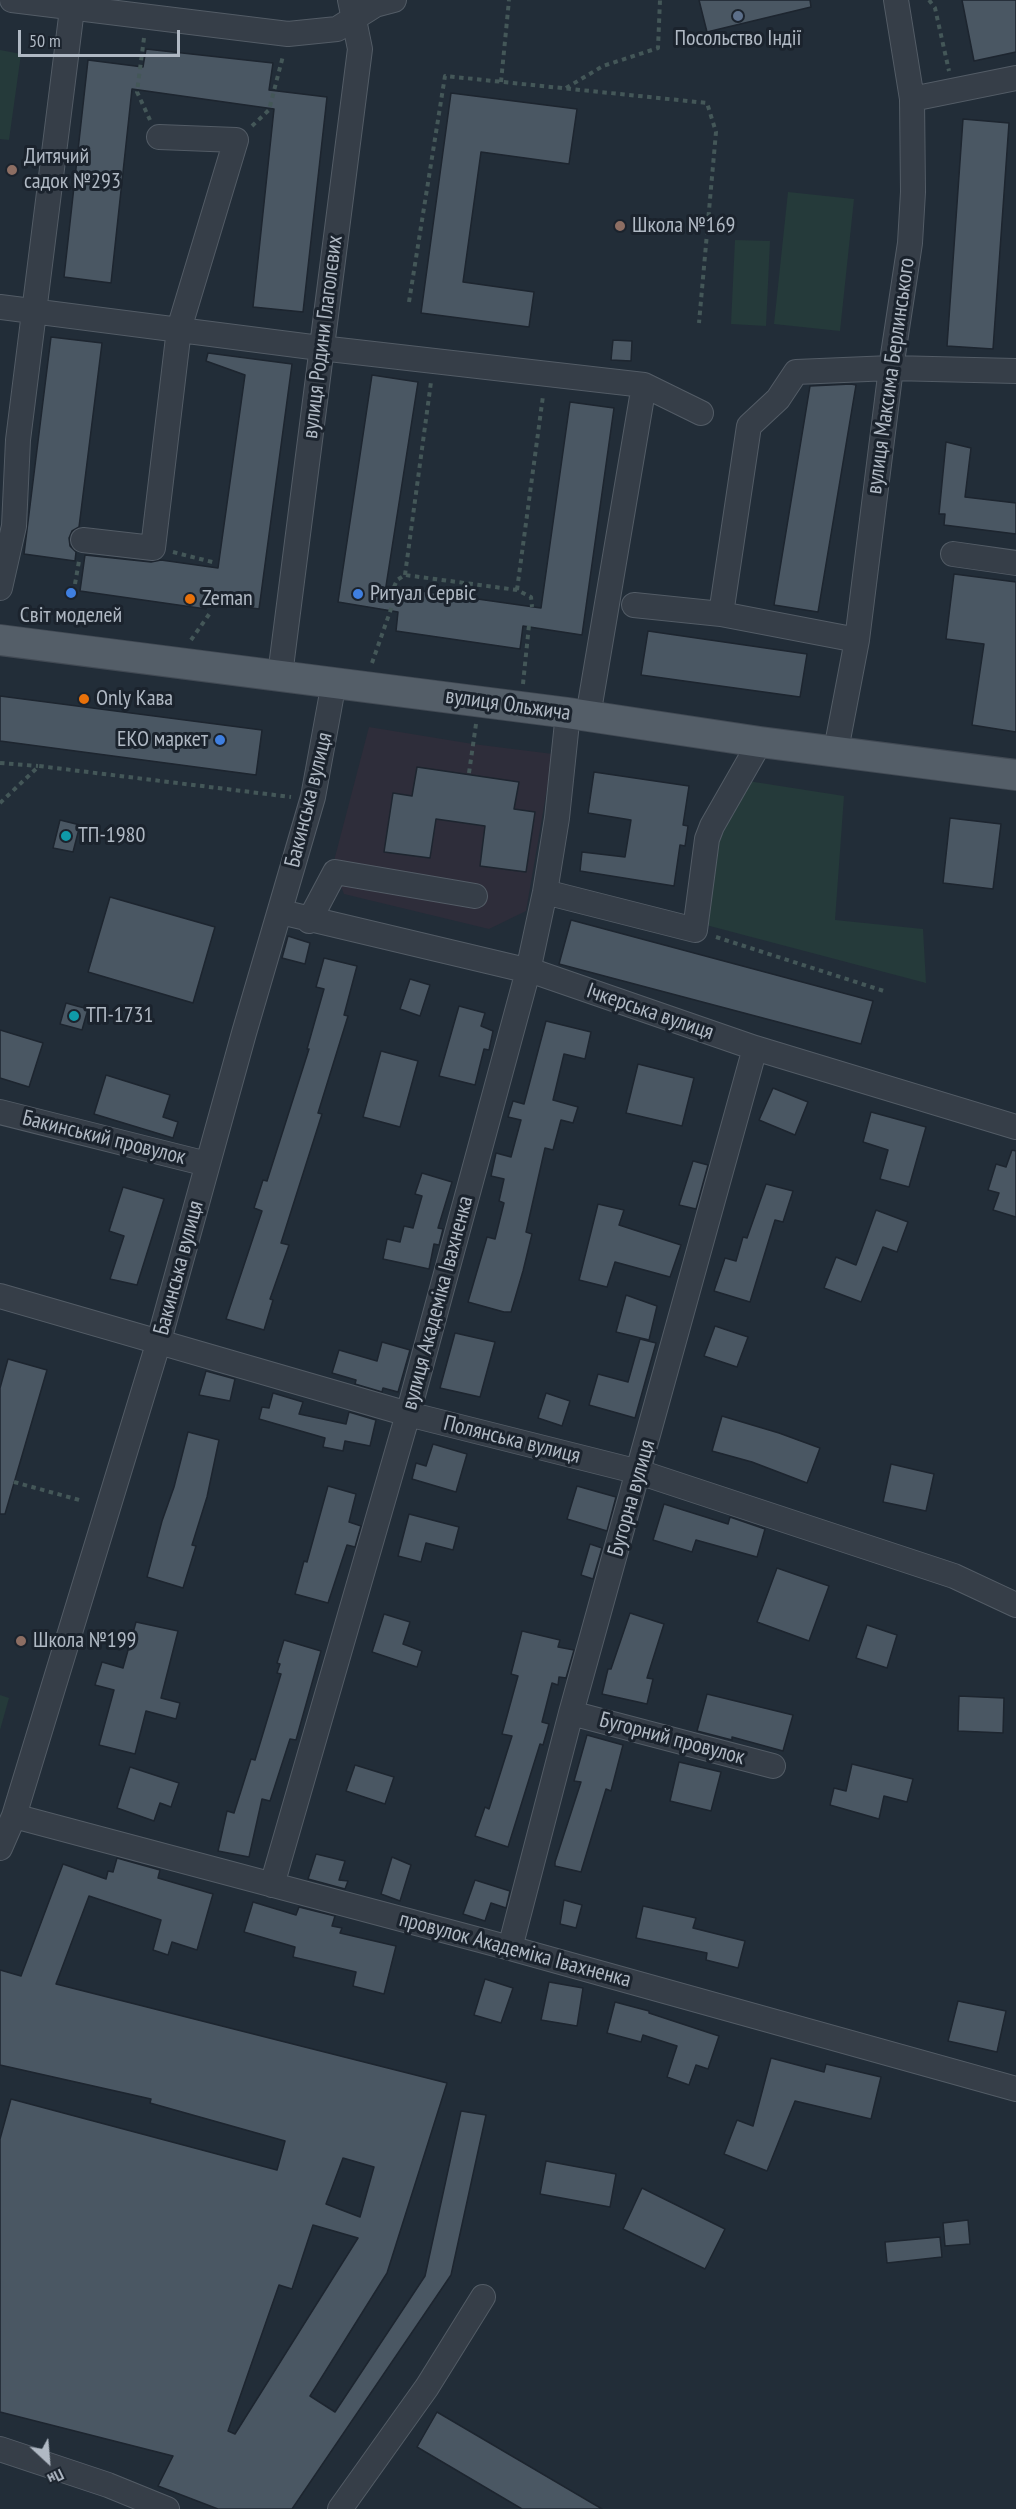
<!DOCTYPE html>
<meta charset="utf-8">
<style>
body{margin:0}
#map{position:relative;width:1016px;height:2509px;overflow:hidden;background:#222d38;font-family:"PT Sans Narrow",sans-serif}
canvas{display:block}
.north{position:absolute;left:18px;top:2431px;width:60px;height:60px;-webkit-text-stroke:4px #1b232d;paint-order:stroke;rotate:154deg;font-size:16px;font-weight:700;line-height:24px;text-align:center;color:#b0b9c4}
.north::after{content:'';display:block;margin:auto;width:21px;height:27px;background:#b0b9c4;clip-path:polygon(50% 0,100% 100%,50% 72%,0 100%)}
.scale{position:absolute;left:18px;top:30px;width:162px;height:27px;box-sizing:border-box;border:3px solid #b0b9c4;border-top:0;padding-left:8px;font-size:18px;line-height:21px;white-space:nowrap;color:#b0b9c4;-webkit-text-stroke:4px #1b232d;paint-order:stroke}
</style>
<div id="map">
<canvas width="1016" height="2509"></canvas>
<div class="north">Пн</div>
<div class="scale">50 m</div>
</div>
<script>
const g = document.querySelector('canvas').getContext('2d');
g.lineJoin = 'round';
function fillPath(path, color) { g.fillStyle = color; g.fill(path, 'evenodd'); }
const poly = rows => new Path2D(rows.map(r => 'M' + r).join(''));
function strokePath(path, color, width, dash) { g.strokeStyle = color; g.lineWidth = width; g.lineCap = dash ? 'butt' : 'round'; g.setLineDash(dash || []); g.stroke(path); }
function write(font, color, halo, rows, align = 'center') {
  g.font = font + ' "PT Sans Narrow",sans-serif'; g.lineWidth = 6; g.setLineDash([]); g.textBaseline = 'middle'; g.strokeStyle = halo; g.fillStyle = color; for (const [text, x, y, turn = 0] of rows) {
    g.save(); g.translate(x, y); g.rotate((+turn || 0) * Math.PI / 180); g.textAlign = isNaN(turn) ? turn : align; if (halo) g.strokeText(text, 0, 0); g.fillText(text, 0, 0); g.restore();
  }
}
fillPath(poly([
 [369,727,473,744,553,754,526,911,489,929,344,894,335,872,335,857]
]), '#2e2d3a');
fillPath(poly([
 [0,50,21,54,9,140,0,139],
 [788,192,854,199,840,331,774,324],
 [735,240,770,241,766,326,731,324],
 [748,781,844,796,835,920,923,929,926,983,706,925,718,828],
 [0,1695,9,1698,0,1730]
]), '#253a3a');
const building = poly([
 [699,0,810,0,811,7,707,32,699,0],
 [962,0,1016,0,1016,52,974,61,962,0],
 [146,49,273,63,269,90,327,97,303,312,253,307,274,109,132,89,111,283,64,277,88,60,143,67,146,49],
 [451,93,577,109,569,164,481,152,463,282,534,292,529,327,421,313,451,93],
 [963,119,1009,123,993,349,947,346,963,119],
 [51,337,102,343,79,527,72,531,69,538,70,546,76,552,75,561,24,554,51,337],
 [613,340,632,341,631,361,611,360,613,340],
 [208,353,292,364,259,609,208,602,206,609,80,591,85,555,151,562,161,560,218,568,245,375,206,361,208,353],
 [372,375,418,382,386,586,541,608,570,402,614,408,582,635,523,626,520,649,396,631,398,612,338,602,372,375],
 [851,384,856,385,818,612,774,605,810,386,851,384],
 [946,442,971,448,965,497,1016,503,1016,534,944,525,945,514,939,514,946,442],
 [954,574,1016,582,1016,732,972,725,984,644,946,639,954,574],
 [648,631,807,654,800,697,641,675,648,631],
 [0,696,262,730,256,775,0,741,0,696],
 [417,767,519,782,514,809,535,812,526,872,480,866,485,826,436,819,430,858,384,852,393,793,412,796,417,767],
 [594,772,689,786,683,825,688,826,685,846,680,845,674,886,580,871,582,852,625,857,631,820,588,813,594,772],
 [950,818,1001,824,993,889,943,883,950,818],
 [60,820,80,825,73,852,53,848,60,820],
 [110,897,215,927,193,1003,88,972,110,897],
 [571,920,873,1001,861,1044,559,964,571,920],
 [288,936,310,943,305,964,282,958,288,936],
 [324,958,357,966,344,1015,348,1016,318,1113,322,1114,281,1243,289,1245,270,1299,273,1300,264,1330,226,1319,262,1211,254,1208,263,1180,267,1181,309,1049,307,1049,324,989,316,987,324,958],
 [410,979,430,985,420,1016,400,1009,410,979],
 [66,1003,88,1009,82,1030,60,1024,66,1003],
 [459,1006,485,1013,481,1026,493,1031,489,1050,484,1049,475,1085,439,1076,459,1006],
 [546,1021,591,1032,585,1059,564,1054,553,1100,578,1107,573,1123,561,1120,553,1150,545,1148,526,1232,532,1234,523,1271,511,1312,504,1312,468,1302,487,1237,495,1239,504,1203,499,1201,504,1179,491,1176,496,1153,511,1157,521,1120,508,1117,513,1101,524,1104,546,1021],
 [0,1030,43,1043,29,1087,0,1078,0,1030],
 [381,1051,418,1061,400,1127,363,1117,381,1051],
 [638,1064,694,1078,682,1126,626,1113,638,1064],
 [106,1075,170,1095,163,1117,178,1122,173,1138,94,1114,106,1075],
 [773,1088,808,1102,795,1135,759,1120,773,1088],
 [871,1112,926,1127,909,1187,880,1179,888,1150,863,1142,871,1112],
 [1012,1150,1016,1151,1016,1217,993,1210,999,1193,988,1190,996,1164,1006,1167,1012,1150],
 [693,1161,708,1165,696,1209,679,1205,693,1161],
 [422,1173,452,1182,438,1228,443,1229,439,1245,434,1244,429,1269,383,1259,387,1239,400,1242,404,1226,413,1228,422,1196,415,1194,422,1173],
 [766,1184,793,1191,783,1222,775,1220,750,1302,714,1291,725,1258,736,1261,743,1237,747,1238,766,1184],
 [123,1187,164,1199,137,1285,110,1279,124,1236,109,1231,123,1187],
 [598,1204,624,1210,619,1225,681,1245,670,1277,615,1262,607,1287,579,1280,598,1204],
 [876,1210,908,1222,897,1252,883,1247,861,1302,824,1288,836,1257,856,1265,876,1210],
 [626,1295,657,1306,649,1340,616,1332,626,1295],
 [715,1326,748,1337,737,1367,704,1356,715,1326],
 [455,1333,495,1342,480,1397,440,1388,455,1333],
 [640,1339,656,1343,635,1418,589,1405,598,1374,628,1382,640,1339],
 [382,1342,410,1350,398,1392,383,1388,382,1392,355,1384,356,1380,332,1373,339,1350,377,1361,382,1342],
 [8,1359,47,1370,5,1514,0,1514,0,1388,8,1359],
 [206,1371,235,1379,230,1401,199,1395,206,1371],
 [273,1393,303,1402,299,1414,346,1424,349,1412,376,1420,370,1446,345,1441,343,1451,323,1447,325,1438,259,1419,262,1407,269,1408,273,1393],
 [546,1393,570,1401,562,1426,538,1418,546,1393],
 [722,1416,779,1433,820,1448,807,1483,752,1462,712,1451,722,1416],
 [188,1432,219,1440,207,1497,192,1545,196,1546,183,1588,147,1577,162,1521,174,1487,188,1432],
 [433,1444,467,1454,456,1492,412,1479,416,1463,426,1466,433,1444],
 [891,1464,934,1474,926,1511,883,1502,891,1464],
 [328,1486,356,1494,349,1522,361,1526,355,1547,347,1545,328,1603,295,1594,304,1561,307,1562,328,1486],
 [577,1486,616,1497,607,1531,567,1519,577,1486],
 [664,1504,728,1524,730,1517,765,1529,757,1557,696,1540,692,1552,653,1540,664,1504],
 [409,1514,459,1527,453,1550,426,1543,421,1562,398,1556,409,1514],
 [590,1544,602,1548,593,1579,581,1575,590,1544],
 [777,1568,829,1586,809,1641,757,1622,777,1568],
 [630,1613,664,1624,647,1678,653,1679,647,1704,602,1694,608,1669,611,1669,630,1613],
 [384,1614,410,1622,403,1644,422,1651,417,1667,372,1652,384,1614],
 [136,1622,178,1631,161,1698,180,1703,176,1719,146,1711,135,1754,99,1745,114,1690,95,1685,102,1662,123,1668,136,1622],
 [867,1625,897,1635,887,1668,856,1658,867,1625],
 [522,1631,560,1640,558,1647,574,1650,566,1678,559,1677,558,1685,552,1683,542,1722,549,1724,543,1745,540,1744,508,1847,475,1836,485,1807,489,1809,512,1736,502,1734,518,1676,511,1674,522,1631],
 [284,1640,321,1651,296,1740,290,1739,270,1801,262,1799,249,1857,218,1851,227,1811,234,1813,251,1759,255,1760,281,1674,277,1673,280,1664,277,1663,284,1640],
 [707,1694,793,1715,783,1751,732,1737,732,1740,697,1731,707,1694],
 [959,1696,1004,1698,1003,1733,958,1731,959,1696],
 [587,1735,623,1745,611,1791,606,1789,581,1872,555,1866,555,1862,581,1782,574,1781,587,1735],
 [679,1762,721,1772,711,1811,670,1801,679,1762],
 [852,1764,913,1779,907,1802,884,1796,879,1819,830,1805,834,1788,846,1791,852,1764],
 [355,1765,394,1777,385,1804,346,1791,355,1765],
 [130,1767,179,1783,171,1807,160,1803,154,1821,117,1808,130,1767],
 [316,1854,345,1861,339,1880,348,1881,345,1889,308,1879,316,1854],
 [392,1857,411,1865,400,1901,381,1894,392,1857],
 [117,1858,160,1870,158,1878,213,1894,197,1950,172,1942,168,1955,153,1950,161,1920,89,1896,56,1984,447,2083,387,2273,310,2396,335,2412,425,2276,461,2111,486,2115,451,2275,292,2509,218,2509,158,2486,173,2456,0,2412,0,2139,11,2099,277,2170,285,2141,150,2103,151,2099,0,2065,0,1970,21,1976,63,1864,106,1879,108,1871,113,1872,117,1858],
 [343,2158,374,2167,360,2217,326,2204,343,2158],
 [313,2225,358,2238,235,2434,228,2431,279,2285,292,2289,313,2225],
 [475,1880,510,1891,506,1908,491,1903,485,1921,463,1914,475,1880],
 [564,1900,582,1905,576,1928,560,1924,564,1900],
 [253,1902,296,1915,299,1907,335,1916,332,1926,342,1928,340,1933,396,1946,384,1994,353,1986,356,1972,293,1957,295,1947,244,1932,253,1902],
 [643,1906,696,1918,693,1928,745,1941,738,1968,706,1960,707,1953,636,1938,643,1906],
 [485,1979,513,1988,501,2023,474,2015,485,1979],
 [549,1982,583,1988,577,2026,541,2020,549,1982],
 [958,2001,1006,2011,997,2052,948,2041,958,2001],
 [615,2002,649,2011,649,2013,719,2036,708,2069,696,2065,689,2085,667,2077,677,2046,643,2035,641,2042,607,2033,615,2002],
 [771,2058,824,2072,826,2064,881,2077,871,2119,795,2101,767,2171,724,2154,737,2120,753,2126,771,2058],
 [546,2161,616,2174,610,2207,540,2194,546,2161],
 [642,2188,725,2229,705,2269,623,2229,642,2188],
 [968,2220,970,2244,945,2246,943,2223,968,2220],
 [940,2237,942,2257,887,2263,885,2242,940,2237],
 [437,2412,602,2509,522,2509,417,2447,437,2412]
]);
fillPath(building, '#4a5763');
strokePath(building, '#1d252f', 1.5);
const minor = poly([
 [12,0,288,34,337,29,375,5,394,0],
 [912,99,1016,78],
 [0,307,312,347,644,385,701,413],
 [83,540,153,548,179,329,236,140,159,137],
 [953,554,1016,563],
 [0,588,14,526,18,440,72,9,70,0],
 [634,605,721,614,857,640],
 [721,614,749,426,778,399,796,372,891,368,1016,371],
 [280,675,360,49,350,0],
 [588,716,644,385],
 [836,750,857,640,891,368,910,243,913,192,912,99,896,0],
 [545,892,695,930,707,839,712,826,760,742],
 [281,912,538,973,755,1048,1016,1127],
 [309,921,335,872,475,896],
 [0,1112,207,1164],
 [0,1296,408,1414,639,1472,954,1576,1016,1605],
 [571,1713,773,1766],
 [14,1816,510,1948,1016,2089],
 [0,1848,14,1816,158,1344,244,1033,313,797,334,682],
 [272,1885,408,1414,528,971,545,892,557,818,568,713],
 [510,1948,571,1713,755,1048],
 [0,2449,108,2485,167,2509],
 [340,2509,427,2387,483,2297]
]);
const major = poly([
 [0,640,568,713,760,742,1016,775]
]);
strokePath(minor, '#535c66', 26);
strokePath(major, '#424a54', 32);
strokePath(poly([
 [929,0,935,8,949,71],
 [144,38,137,92,150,120],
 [501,82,509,0],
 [566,88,603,66,658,48,660,0],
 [252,126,269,110,283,56],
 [409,302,445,76,707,103,716,132,699,323],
 [173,552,216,563],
 [405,575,431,382],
 [75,584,79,561],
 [394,587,397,580,405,575,517,590,531,597,532,607],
 [517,590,543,396],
 [191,640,210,613],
 [372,663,392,606],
 [523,684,529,625],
 [0,763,38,766],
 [469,773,476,724],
 [0,803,39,766,291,797],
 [716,937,887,992],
 [14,1482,83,1501]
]), '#445758', 4, [4.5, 4.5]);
strokePath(minor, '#363e48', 24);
strokePath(major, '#545e68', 30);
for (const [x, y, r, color] of [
 [738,16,6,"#5c6f8a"],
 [12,170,6,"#8d6e63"],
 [620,226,6,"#8d6e63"],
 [71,593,6,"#3f7fe0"],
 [358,594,6,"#3f7fe0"],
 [190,599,6,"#e8710a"],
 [84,699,6,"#e8710a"],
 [220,740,6,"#3f7fe0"],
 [66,836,6,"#0f9aa8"],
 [74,1016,6,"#0f9aa8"],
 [21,1641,6,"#8d6e63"]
]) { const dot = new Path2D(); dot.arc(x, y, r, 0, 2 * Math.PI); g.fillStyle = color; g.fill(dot); strokePath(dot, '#1b232d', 2); }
write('22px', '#b0b9c4', '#1b232d', [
 ["Посольство Індії",738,39,"center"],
 ["Дитячий",24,157],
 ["садок №293",24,182],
 ["Школа №169",632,226],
 ["Ритуал Сервіс",370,594],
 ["Zeman",202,599],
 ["Світ моделей",71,616,"center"],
 ["Only Кава",96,699],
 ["ЕКО маркет",208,740,"right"],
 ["ТП-1980",78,836],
 ["ТП-1731",86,1016],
 ["Школа №199",33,1641]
], 'left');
write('22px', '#b0b9c4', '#1b232d', [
 ["вулиця Родини Глаголєвих",323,337,-83],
 ["вулиця Максима Берлинського",891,376,-82],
 ["вулиця Ольжича",508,705,8],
 ["Бакинська вулиця",309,800,-76],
 ["Ічкерська вулиця",650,1012,19],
 ["Бакинський провулок",104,1138,14],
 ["Бакинська вулиця",179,1268,-75],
 ["вулиця Академіка Івахненка",438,1303,-75],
 ["Полянська вулиця",512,1440,14],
 ["Бугорна вулиця",632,1498,-74],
 ["Бугорний провулок",672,1739,15],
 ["провулок Академіка Івахненка",515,1950,15]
]);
</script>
